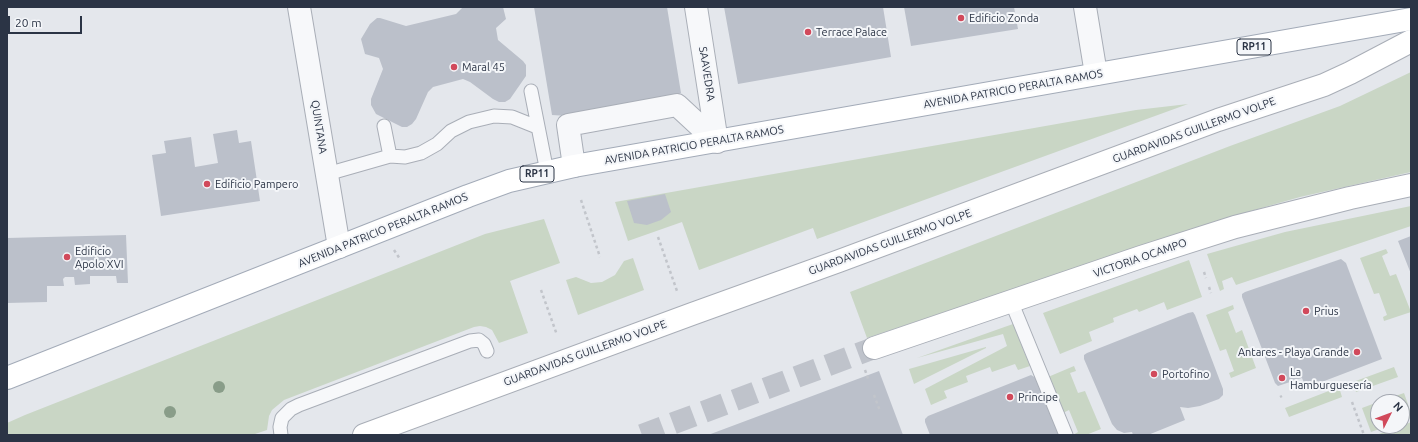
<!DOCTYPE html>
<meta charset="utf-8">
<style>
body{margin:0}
#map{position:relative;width:1418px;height:442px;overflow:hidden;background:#e4e7ec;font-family:Ubuntu,sans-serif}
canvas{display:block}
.frame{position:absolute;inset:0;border:8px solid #2b3445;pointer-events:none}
.north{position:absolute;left:1370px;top:394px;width:40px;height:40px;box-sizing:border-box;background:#f4f6f9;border:1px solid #a4a8b1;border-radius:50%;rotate:48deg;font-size:11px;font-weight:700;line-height:16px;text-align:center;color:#2b3445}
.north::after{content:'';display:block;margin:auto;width:14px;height:18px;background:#d1495b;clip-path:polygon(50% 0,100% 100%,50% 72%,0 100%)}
.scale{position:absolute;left:8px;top:16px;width:74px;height:18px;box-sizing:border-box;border:2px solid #2b3445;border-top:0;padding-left:5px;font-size:12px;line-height:14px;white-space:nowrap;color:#2b3445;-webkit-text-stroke:3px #f4f6f9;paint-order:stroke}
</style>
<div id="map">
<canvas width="1418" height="442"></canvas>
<div class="frame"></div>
<div class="north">N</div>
<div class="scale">20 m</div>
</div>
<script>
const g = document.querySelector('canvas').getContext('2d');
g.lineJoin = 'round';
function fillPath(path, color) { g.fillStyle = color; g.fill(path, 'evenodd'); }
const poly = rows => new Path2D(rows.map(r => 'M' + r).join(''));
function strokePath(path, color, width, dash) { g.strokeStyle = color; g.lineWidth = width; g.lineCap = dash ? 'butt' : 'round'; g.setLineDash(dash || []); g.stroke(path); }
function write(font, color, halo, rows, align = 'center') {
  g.font = font + ' Ubuntu,sans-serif'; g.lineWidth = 4; g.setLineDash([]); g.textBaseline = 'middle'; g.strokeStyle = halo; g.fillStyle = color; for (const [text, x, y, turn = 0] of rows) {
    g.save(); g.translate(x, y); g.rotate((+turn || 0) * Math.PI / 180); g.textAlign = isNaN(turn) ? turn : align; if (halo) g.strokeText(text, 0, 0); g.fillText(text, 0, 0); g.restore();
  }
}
fillPath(poly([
 [1411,72,1411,172,1300,197,1223,219,867,338,850,292,1230,146,1340,106],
 [1188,104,817,239,813,228,699,270,682,222,628,241,615,202,1136,110],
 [1411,206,1411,226,1236,285,1232,277,1222,281,1224,289,1220,291,1207,254,1285,232],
 [544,219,560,263,510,281,528,333,499,343,492,330,486,327,480,326,474,327,284,400,272,410,269,416,267,430,252,435,7,435,7,423,25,415,485,234],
 [1386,249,1388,253,1382,256,1390,276,1396,274,1411,312,1384,321,1383,317,1387,315,1379,293,1374,294,1360,258],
 [633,258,644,290,578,315,566,280,576,277,591,283,602,282,615,275,624,261],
 [1189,260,1202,297,1167,310,1164,302,1139,312,1137,309,1113,318,1114,322,1089,332,1092,341,1060,354,1043,313],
 [1233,305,1234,309,1228,312,1236,333,1242,330,1256,368,1231,378,1229,373,1234,371,1226,349,1220,351,1206,315],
 [1013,324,1030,366,1018,370,1015,364,992,372,990,367,966,376,968,382,944,391,947,398,931,405,925,389,1007,346,1003,334,917,358],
 [986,347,986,348,914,384,909,369],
 [1074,366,1076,371,1070,373,1078,393,1085,391,1101,429,1086,435,1073,435,1078,432,1069,410,1063,413,1048,377],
 [1394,367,1398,377,1356,392,1353,382],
 [1339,387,1342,397,1289,417,1285,408],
 [1404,393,1411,413,1411,418,1402,421,1402,402,1378,402],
 [1378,402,1378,426,1388,426,1371,432,1362,408],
 [1411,422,1411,435,1376,435,1402,426]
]), '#c9d6c5');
fillPath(poly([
 [463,7,503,7,506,19,496,28,498,40,523,61,526,65,526,76,510,99,505,102,499,102,493,99,470,82,463,79,433,87,428,92,416,119,412,124,407,127,402,127,376,114,371,105,371,99,383,69,379,58,365,54,361,39,370,24,377,18,380,18,406,26,456,14],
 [534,7,667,7,681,93,659,103,584,117,552,115],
 [724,7,883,7,891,57,738,84],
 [904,7,1014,7,1018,29,911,46],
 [237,130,239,143,251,141,260,201,161,216,152,155,166,153,164,141,191,137,195,167,218,163,213,134],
 [665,194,671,212,661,220,647,225,634,223,627,201],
 [126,235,128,283,117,283,116,276,90,276,90,284,75,285,74,277,65,277,63,279,64,286,47,286,47,302,7,303,7,238],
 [1411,236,1411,274,1398,241],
 [1341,259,1346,263,1382,359,1306,388,1302,378,1278,386,1275,383,1242,297,1242,294,1245,292],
 [1193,312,1195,315,1223,389,1223,395,1219,399,1200,406,1188,408,1180,407,1185,420,1148,435,1133,435,1132,432,1124,433,1117,430,1112,424,1084,359,1084,355,1087,353,1188,313],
 [879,371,903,435,708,435],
 [1031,375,1036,378,1060,435,930,435,925,422,925,419,928,416]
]), '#bbc0ca');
strokePath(poly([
 [642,435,874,348]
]), '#bfc3cb', 22, [22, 11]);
const lane = poly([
 [531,91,547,172],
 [384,126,390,156],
 [327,174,390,156,405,157,421,153,437,144,451,131,469,122,494,116,512,117,537,127],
 [1011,301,1066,435],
 [281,435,280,427,282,418,291,409,299,405,470,341,479,340,484,344,487,351]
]);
const street = poly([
 [299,7,339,247],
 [696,7,717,142],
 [1085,7,1096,74],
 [574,166,568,125,677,105,717,142]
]);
const secondary = poly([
 [874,348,1141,257,1235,227,1350,198,1411,185],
 [364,435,692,314,839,261,1218,120,1324,85,1350,73,1411,41]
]);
const primary = poly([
 [7,378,468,196,509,181,574,166,1411,19]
]);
strokePath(lane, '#a9aeb7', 15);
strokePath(street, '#a9aeb7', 24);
strokePath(secondary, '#a9aeb7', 24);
strokePath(primary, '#a3abb8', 24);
strokePath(poly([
 [581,200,600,257],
 [658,237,677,291],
 [394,250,400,259],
 [1204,272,1206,278],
 [1209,287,1211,293],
 [541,290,557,335],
 [865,370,869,381],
 [874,395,880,411],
 [1280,397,1282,396],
 [1352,402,1364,435]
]), '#c2c5cb', 2.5, [3, 3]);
strokePath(lane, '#f7f8fa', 13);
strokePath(street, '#f7f8fa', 22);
strokePath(secondary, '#fff', 22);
strokePath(primary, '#fff', 22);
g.fillStyle = '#899d89';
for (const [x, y] of [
 [219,387],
 [170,412]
]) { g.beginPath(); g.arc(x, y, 6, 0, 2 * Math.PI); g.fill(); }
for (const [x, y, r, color] of [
 [961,18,4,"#d1495b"],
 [808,32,4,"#d1495b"],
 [454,67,4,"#d1495b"],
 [207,184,4,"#d1495b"],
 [67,257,4,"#d1495b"],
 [1306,311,4,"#d1495b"],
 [1357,352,4,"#d1495b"],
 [1154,374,4,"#d1495b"],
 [1282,378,4,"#d1495b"],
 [1010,397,4,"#d1495b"]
]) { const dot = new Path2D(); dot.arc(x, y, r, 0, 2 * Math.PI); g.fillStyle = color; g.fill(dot); strokePath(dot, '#f4f6f9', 1.5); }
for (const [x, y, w] of [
 [1254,47,34],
 [537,174,34]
]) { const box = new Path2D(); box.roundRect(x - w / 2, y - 8, w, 16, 3); g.fillStyle = '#f4f6f9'; g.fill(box); strokePath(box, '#2b3445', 1); }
write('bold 10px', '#2b3445', null, [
 ["RP11",1254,47],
 ["RP11",537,174]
]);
write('11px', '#2b3445', '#f4f6f9', [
 ["Edificio Zonda",969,18],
 ["Terrace Palace",816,32],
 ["Maral 45",462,67],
 ["Edificio Pampero",215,184],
 ["Edificio",75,251],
 ["Apolo XVI",75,264],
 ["Prius",1314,311],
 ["Antares - Playa Grande",1349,352,"right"],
 ["La",1290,372],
 ["Hamburguesería",1290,385],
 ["Portofino",1162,374],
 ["Principe",1018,397]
], 'left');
write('11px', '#2b3445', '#f4f6f9', [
 ["SAAVEDRA",707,74,81],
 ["AVENIDA PATRICIO PERALTA RAMOS",1013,89,-10],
 ["QUINTANA",319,127,81],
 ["GUARDAVIDAS GUILLERMO VOLPE",1194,130,-20],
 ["AVENIDA PATRICIO PERALTA RAMOS",694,145,-10],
 ["AVENIDA PATRICIO PERALTA RAMOS",383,230,-22],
 ["GUARDAVIDAS GUILLERMO VOLPE",890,242,-20],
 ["VICTORIA OCAMPO",1140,258,-19],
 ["GUARDAVIDAS GUILLERMO VOLPE",585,353,-20]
]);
</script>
